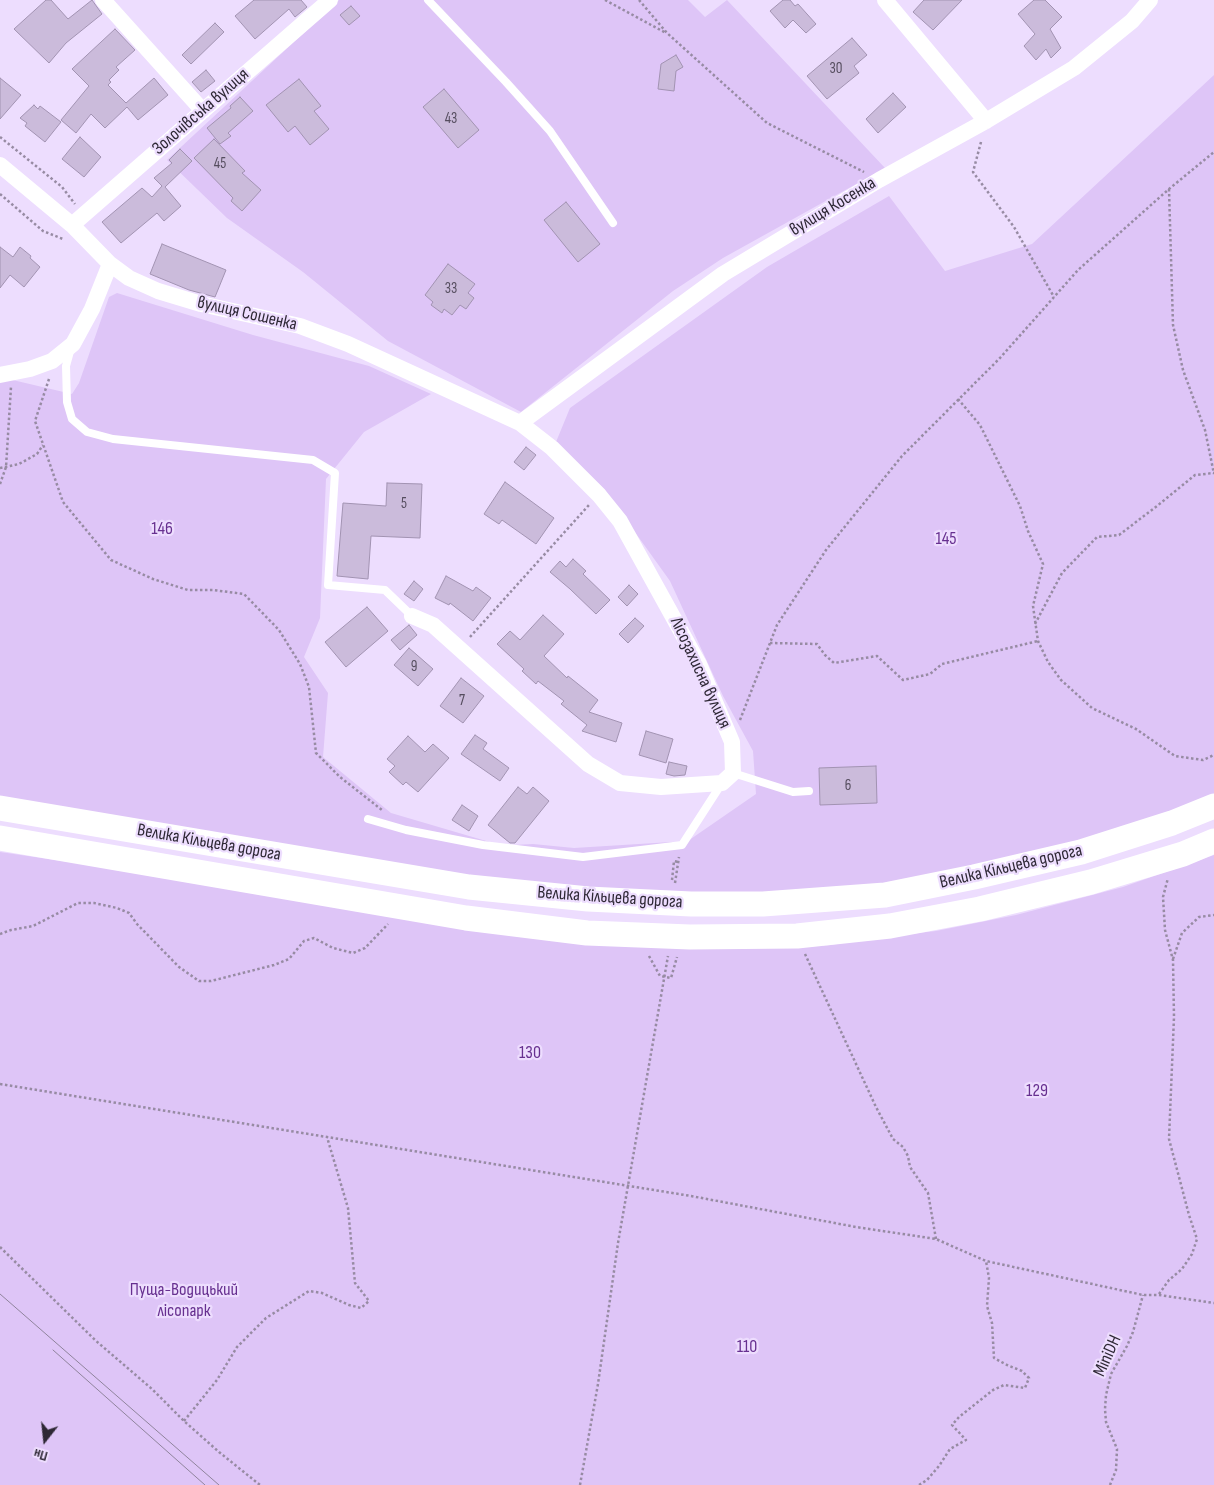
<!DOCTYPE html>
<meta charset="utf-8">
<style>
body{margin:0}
#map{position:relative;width:1214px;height:1485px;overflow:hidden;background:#edddfe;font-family:"Sofia Sans Condensed",sans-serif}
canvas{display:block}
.north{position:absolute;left:20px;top:1415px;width:50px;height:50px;-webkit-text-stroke:4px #edddfe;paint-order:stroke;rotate:196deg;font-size:14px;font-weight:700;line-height:20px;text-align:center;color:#2e2835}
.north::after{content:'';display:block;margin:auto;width:18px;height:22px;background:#2e2835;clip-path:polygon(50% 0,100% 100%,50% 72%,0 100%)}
</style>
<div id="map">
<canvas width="1214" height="1485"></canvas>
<div class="north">Пн</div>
</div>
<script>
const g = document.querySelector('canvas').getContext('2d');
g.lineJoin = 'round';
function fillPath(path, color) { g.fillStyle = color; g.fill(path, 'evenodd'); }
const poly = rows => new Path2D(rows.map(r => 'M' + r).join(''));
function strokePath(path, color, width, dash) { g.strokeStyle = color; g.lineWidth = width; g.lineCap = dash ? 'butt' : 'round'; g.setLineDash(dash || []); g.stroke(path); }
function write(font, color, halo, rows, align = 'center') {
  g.font = font + ' "Sofia Sans Condensed",sans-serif'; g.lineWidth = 4.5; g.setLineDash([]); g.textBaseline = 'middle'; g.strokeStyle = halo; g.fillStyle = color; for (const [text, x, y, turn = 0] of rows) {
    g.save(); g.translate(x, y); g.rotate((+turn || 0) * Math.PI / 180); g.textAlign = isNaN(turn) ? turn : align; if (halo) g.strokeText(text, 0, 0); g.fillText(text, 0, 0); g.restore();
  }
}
fillPath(poly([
 [339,0,688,0,705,17,727,0,885,168,723,258,673,291,521,412,388,341,303,272,227,218,167,160],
 [1214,75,1214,806,885,895,588,899,0,808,0,377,72,394,79,383,109,297,117,293,253,335,369,366,431,394,364,432,326,479,320,618,304,657,328,693,323,757,391,813,493,843,513,845,533,844,574,848,671,842,682,845,756,794,753,751,723,696,670,581,604,489,556,442,570,408,767,267,889,196,945,271,1032,244],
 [0,852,90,865,802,947,831,945,872,938,936,931,1016,915,1123,887,1214,855,1214,1485,0,1485]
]), '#dec5f7');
const building = poly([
 [46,0,51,0,68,19,92,0,102,14,66,43,49,63,14,29,46,0],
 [254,0,301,0,307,7,295,17,289,9,255,39,235,16,254,0],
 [783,0,790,0,795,6,798,4,816,24,806,33,793,20,785,28,770,11,783,0],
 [924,0,962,0,933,30,913,12,924,0],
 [1034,0,1045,0,1062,17,1050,29,1061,48,1051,58,1046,49,1036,60,1024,46,1035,34,1018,14,1034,0],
 [351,6,360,16,349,25,340,15,351,6],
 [215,23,224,32,191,64,182,55,215,23],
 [115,29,135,50,116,67,119,70,109,80,111,82,108,85,126,103,154,78,168,95,138,120,127,107,105,128,91,114,76,133,61,120,89,86,72,69,115,29],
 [852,38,867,55,854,66,859,73,827,99,807,76,852,38],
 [676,55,683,67,676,71,674,91,658,89,661,64,676,55],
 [206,70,215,81,201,92,192,82,206,70],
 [0,78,21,95,0,119,0,78],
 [299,79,321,106,314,111,329,129,310,145,295,126,288,132,266,105,299,79],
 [444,89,479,130,458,148,423,107,444,89],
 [893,93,906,107,878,133,866,119,893,93],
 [240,97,253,111,228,133,231,136,220,144,207,128,231,108,230,106,240,97],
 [34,105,38,109,40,106,61,122,45,142,25,126,27,123,20,118,34,105],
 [80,137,101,157,84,177,62,159,80,137],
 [214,139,245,171,242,173,261,190,242,211,231,201,233,198,194,158,214,139],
 [180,149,192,161,165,187,181,206,164,221,157,213,121,243,102,222,142,188,152,197,162,186,154,178,172,163,169,160,180,149],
 [566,202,600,244,578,262,544,220,566,202],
 [162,244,226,270,215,297,189,290,150,274,162,244],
 [0,247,13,257,20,247,31,256,30,258,40,267,24,287,10,275,0,288,0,247],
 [448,264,475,284,468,293,474,298,466,309,460,305,452,315,444,309,442,313,431,305,433,302,425,295,448,264],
 [526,447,536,455,524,470,514,462,526,447],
 [505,482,554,518,536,544,502,520,499,524,484,514,505,482],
 [387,483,422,484,420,538,371,536,368,579,337,576,343,503,386,506,387,483],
 [573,559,586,571,583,574,610,600,596,614,570,589,550,572,560,561,566,567,573,559],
 [446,576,473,591,476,587,491,598,473,621,450,603,449,605,435,598,446,576],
 [414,581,423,589,414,601,404,594,414,581],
 [629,585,638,594,627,606,618,597,629,585],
 [367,607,388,631,346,667,325,642,367,607],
 [543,615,564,634,544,656,567,678,568,676,598,700,589,712,622,723,616,742,582,731,587,725,561,704,564,701,538,681,536,684,522,671,524,669,497,644,510,631,520,640,543,615],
 [635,618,644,626,628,643,619,634,635,618],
 [409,625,417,635,400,650,391,640,409,625],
 [409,648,433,669,418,686,394,665,409,648],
 [461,678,484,696,463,723,440,706,461,678],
 [646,731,673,739,666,763,639,755,646,731],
 [475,735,487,743,483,749,509,768,500,781,461,754,475,735],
 [408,736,425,752,433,744,449,758,418,792,406,782,403,785,389,772,395,766,387,759,408,736],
 [669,762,687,766,685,775,674,776,666,774,669,762],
 [876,766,877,803,820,805,819,768,876,766],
 [518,787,527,794,533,787,549,801,515,843,510,843,488,825,518,787],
 [462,805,478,816,469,831,452,820,462,805]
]);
fillPath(building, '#cbbbdb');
strokePath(building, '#a293b2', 1);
strokePath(poly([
 [605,0,666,33],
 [639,0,667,33,767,123,864,172],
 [0,137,62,187,75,204],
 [981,142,973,172,1014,227,1054,297],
 [1169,189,1173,325,1183,370,1205,430,1214,474],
 [0,194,43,231,63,239],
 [49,379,35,421,63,502,111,560,153,579,188,590,213,590,244,594,279,630,300,664,309,687,316,753,340,777,382,810],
 [958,399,980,425,1020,506,1028,531,1043,564,1033,606,1038,641,1048,662,1061,680,1092,708,1136,729,1175,756,1203,760,1214,755],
 [0,468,19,464,37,454,43,445],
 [0,484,6,467,11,387],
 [1035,624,1062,573,1097,537,1119,535,1157,506,1195,475,1214,473],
 [470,637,589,505],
 [770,643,817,644,825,655,834,663,877,656,903,680,930,674,942,664,1038,641],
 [740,720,777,625,826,550,902,456,1000,358,1078,270,1169,189,1214,152],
 [672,880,674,861,678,862],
 [675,883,679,857],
 [0,934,11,930,33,926,78,903,94,903,117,908,129,913,137,924,179,967,199,981,211,981,274,965,289,959,304,941,314,938,333,948,353,953,365,948,388,924],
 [805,954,876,1107,893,1139,903,1147,908,1156,910,1167,928,1193,936,1239],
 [649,956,660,976,671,978,677,957],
 [1173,959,1182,933,1199,917,1214,915],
 [0,1084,691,1196,856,1227,936,1239,986,1261,1143,1295,1159,1295,1214,1303],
 [0,1247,95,1340,152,1389,184,1421,219,1452,260,1485],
 [1159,1294,1169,1280,1182,1269,1192,1254,1197,1239,1189,1215,1169,1139,1174,1017,1173,960,1165,930,1163,897,1168,878],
 [184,1421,217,1380,237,1347,266,1318,309,1291,322,1293,349,1305,361,1308,369,1301,355,1283,348,1208,327,1137],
 [580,1485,598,1384,618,1243,668,956],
 [919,1485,927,1480,939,1466,950,1449,966,1440,952,1425,959,1417,993,1390,1004,1385,1025,1388,1029,1378,1022,1371,1007,1365,994,1358,992,1323,987,1306,989,1278,986,1261],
 [1110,1485,1116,1470,1117,1449,1106,1422,1105,1409,1106,1395,1111,1374,1127,1346,1133,1332,1143,1295]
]), '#978ba3', 2.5, [2.5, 2.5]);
strokePath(poly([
 [428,0,506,82,550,131,613,223],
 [71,348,66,366,67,402,72,419,87,432,113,439,313,460,335,473,328,585,385,590,412,616],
 [733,773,793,792,809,791],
 [368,819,406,830,483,845,583,857,682,845,722,783]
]), '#fff', 8);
strokePath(poly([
 [103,0,203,111],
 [885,0,986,121],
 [0,165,72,225,110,264,129,278,158,291,201,304,300,326,348,344,520,423,552,448,599,495,620,521,699,664,732,742,733,773,722,783,661,787,620,783,588,764,433,625,412,616],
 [72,225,330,0],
 [0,375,30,369,52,361,73,344,92,309,110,264],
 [520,423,723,274,879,180,986,121,1074,68,1132,21,1150,0]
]), '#fff', 16);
strokePath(poly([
 [0,808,469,887,588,899,691,904,763,904,885,895,974,877,1081,852,1172,823,1214,806],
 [0,838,466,918,587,933,690,937,797,936,890,926,980,909,1091,882,1183,854,1214,841]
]), '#fff', 25);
strokePath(poly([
 [0,1294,219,1485],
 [53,1350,205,1485]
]), '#8f849c', 1);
write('15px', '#554d5e', null, [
 ["30",836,69],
 ["43",451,119],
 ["45",220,164],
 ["33",451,289],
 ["5",404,504],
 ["9",414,667],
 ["7",462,701],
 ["6",848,786]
]);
write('18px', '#2e2835', '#edddfe', [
 ["Золочівська вулиця",201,112,-41],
 ["вулиця Косенка",833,207,-31],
 ["вулиця Сошенка",247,314,13],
 ["Лісозахисна вулиця",700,673,65],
 ["Велика Кільцева дорога",209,843,10],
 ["Велика Кільцева дорога",1011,867,-13],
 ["Велика Кільцева дорога",610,898,4],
 ["MiniDH",1108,1356,-66]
]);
write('18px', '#673090', '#edddfe', [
 ["146",162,529],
 ["145",946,539],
 ["130",530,1053],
 ["129",1037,1091],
 ["Пуща-Водицький",184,1290],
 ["лісопарк",184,1311],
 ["110",747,1347]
]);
</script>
